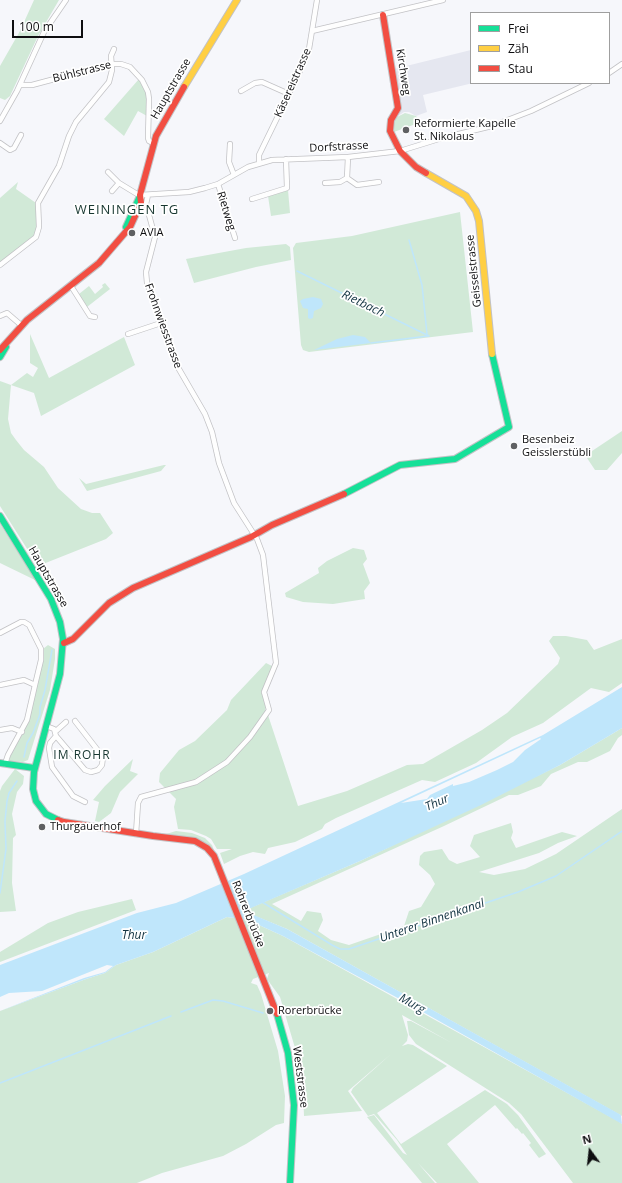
<!DOCTYPE html>
<meta charset="utf-8">
<style>
body{margin:0}
#map{position:relative;width:622px;height:1183px;overflow:hidden;background:#f6f7fb;font-family:"Open Sans",sans-serif}
canvas{display:block}
.legend{position:absolute;left:470px;top:12px;width:140px;height:72px;box-sizing:border-box;background:#fff;border:1px solid #9f9f9f;margin:0;padding:5px 7px;list-style:none;font-size:12px;color:#0e0e10}
.legend li{display:flex;align-items:center;gap:8px;height:20px}
.legend b{width:20px;border:1px solid #9f9f9f}
.north{position:absolute;left:570px;top:1131px;width:40px;height:40px;-webkit-text-stroke:3px #fff;paint-order:stroke;rotate:345deg;font-size:11px;font-weight:700;line-height:16px;text-align:center;color:#0e0e10}
.north::after{content:'';display:block;margin:auto;width:14px;height:18px;background:#0e0e10;clip-path:polygon(50% 0,100% 100%,50% 72%,0 100%)}
.scale{position:absolute;left:12px;top:20px;width:71px;height:18px;box-sizing:border-box;border:2px solid #0e0e10;border-top:0;padding-left:5px;font-size:12px;line-height:14px;white-space:nowrap;color:#0e0e10;-webkit-text-stroke:3px #fff;paint-order:stroke}
</style>
<div id="map">
<canvas width="622" height="1183"></canvas>
<ul class="legend">
<li><b style="height:5px;background:#16e098"></b>Frei</li>
<li><b style="height:5px;background:#ffcf43"></b>Zäh</li>
<li><b style="height:5px;background:#f24e42"></b>Stau</li>
</ul>
<div class="north">N</div>
<div class="scale">100 m</div>
</div>
<script>
const g = document.querySelector('canvas').getContext('2d');
g.lineJoin = 'round';
function fillPath(path, color) { g.fillStyle = color; g.fill(path, 'evenodd'); }
const poly = rows => new Path2D(rows.map(r => 'M' + r).join(''));
function strokePath(path, color, width, dash) { g.strokeStyle = color; g.lineWidth = width; g.lineCap = dash ? 'butt' : 'round'; g.setLineDash(dash || []); g.stroke(path); }
function write(font, color, halo, rows, align = 'center') {
  g.font = font + ' "Open Sans",sans-serif'; g.lineWidth = 3.5; g.setLineDash([]); g.textBaseline = 'middle'; g.strokeStyle = halo; g.fillStyle = color; for (const [text, x, y, turn = 0] of rows) {
    g.save(); g.translate(x, y); g.rotate((+turn || 0) * Math.PI / 180); g.textAlign = isNaN(turn) ? turn : align; if (halo) g.strokeText(text, 0, 0); g.fillText(text, 0, 0); g.restore();
  }
}
fillPath(poly([
 [471,50,471,83,473,83,423,95,427,112,416,116,409,112,404,112,394,119,397,114,394,69]
]), '#e5e7f0');
fillPath(poly([
 [34,0,59,0,38,36,10,96,5,100,0,98,0,66,20,31],
 [139,79,146,93,147,116,138,111,124,136,104,119],
 [405,113,416,116,421,122,394,132,392,123,395,118],
 [18,182,16,189,36,203,37,228,32,239,0,262,0,198],
 [288,190,290,213,271,216,268,196],
 [460,212,473,332,309,352,303,350,301,345,293,248,296,243,352,236],
 [286,244,290,247,291,260,256,267,194,283,186,259,246,248],
 [105,283,110,289,87,307,79,294,89,286,95,294,103,287,102,285],
 [30,334,49,378,124,337,135,365,41,416,34,393,11,385,8,419,11,433,16,440,24,450,44,467,58,488,81,509,92,513,100,513,113,533,106,539,38,566,0,506,0,381,11,385,27,373,33,377,38,368,30,363],
 [622,431,622,453,607,470,595,470,587,458,592,451],
 [164,465,166,465,161,471,87,491,79,478,86,484],
 [0,524,35,579,35,580,0,563],
 [353,548,364,550,367,559,363,564,370,583,364,591,365,599,333,604,303,602,286,597,285,593,319,573,318,568,327,561],
 [553,636,566,636,587,640,594,650,622,639,622,683,609,692,591,688,543,723,512,737,476,763,435,782,422,780,336,818,325,824,322,829,295,842,268,848,265,854,253,852,240,856,224,864,220,853,232,849,217,849,211,839,206,836,191,830,178,829,174,807,176,799,159,782,160,773,179,750,195,741,227,710,231,700,266,663,274,667,263,692,266,707,264,715,246,740,234,754,222,764,202,777,200,781,218,770,236,755,268,715,298,806,347,791,407,765,423,764,482,730,507,713,558,664,560,658,549,641],
 [48,645,55,649,55,659,50,690,28,760,23,762,10,761,9,757,23,733,30,714,43,660,43,649],
 [622,728,622,735,618,738,610,751,587,762,578,762,551,774,541,786,518,795,509,795,444,826,272,904,301,921,307,911,321,913,323,920,318,931,331,940,349,945,404,926,409,911,421,907,435,884,430,875,419,865,420,856,424,852,442,849,449,860,457,864,480,857,470,846,474,835,511,823,513,832,511,838,516,848,562,832,577,836,558,843,539,853,479,872,494,875,525,869,556,854,622,809,622,1116,287,929,243,911,360,861,560,765],
 [133,759,130,771,138,774,120,792,111,813,99,822,95,821,99,802,93,800,105,786],
 [15,769,24,776,23,784,17,792,12,814,16,835,13,838,12,883,16,911,0,912,0,791,2,786],
 [176,831,192,833,205,838,212,845,214,850,196,838,163,835],
 [132,899,136,910,0,962,0,952,48,923,78,912],
 [227,917,248,920,283,936,618,1121,622,1124,622,1183,573,1183,521,1114,509,1103,416,1044,409,1035,407,1021,411,1021,452,1043,402,1015,408,1035,407,1041,402,1046,408,1044,413,1045,447,1066,377,1113,401,1144,485,1090,507,1104,518,1115,546,1154,539,1158,529,1145,531,1143,523,1133,522,1134,517,1128,516,1129,495,1105,447,1144,479,1183,437,1183,418,1163,435,1183,422,1183,367,1117,374,1115,403,1153,407,1155,397,1140,374,1114,368,1116,351,1092,353,1088,391,1054,348,1091,362,1111,304,1116,303,1092,295,1048,280,997,267,979,269,973,253,979,251,983,257,985,261,994,278,1051,285,1096,284,1123,276,1125,246,1144,223,1156,162,1173,137,1183,0,1183,0,1011,86,979,105,973,116,965,153,952]
]), '#d1e9d7');
fillPath(poly([
 [313,297,321,299,323,304,321,308,314,311,313,318,310,319,308,318,308,309,303,308,300,301,303,299],
 [353,335,365,337,371,343,314,350,337,339],
 [622,687,622,728,602,740,560,765,481,805,360,861,244,911,287,929,621,1115,622,1124,407,1003,283,936,248,920,227,917,153,952,116,965,105,973,86,979,0,1011,84,978,105,972,113,966,107,965,42,991,9,993,0,997,0,965,137,913,176,903,244,874,543,735],
 [540,738,541,739,525,750,513,762,497,770,469,782,453,786,453,784,430,795,427,799,401,803]
]), '#bfe6fb');
strokePath(poly([
 [409,240,422,285,427,334],
 [297,271,429,336],
 [371,343,428,336],
 [24,757,27,743,33,733,40,714,40,707,45,690,52,650],
 [0,893,6,849,5,821,7,801,9,793,17,781],
 [262,902,332,945,340,949,349,949,518,892,556,876,622,831],
 [181,1012,213,1000,223,1001,263,1013],
 [0,1083,171,1016]
]), '#bfe6fb', 1.5);
const street = poly([
 [312,31,443,0],
 [609,73,622,64],
 [20,85,32,85,111,64,121,64,130,67,142,80,148,92,149,99,148,138,149,141,153,143],
 [241,91,255,83,262,82,289,94],
 [0,121,17,91,44,32,66,0],
 [0,143,10,150,14,148,21,135],
 [230,144,229,162,234,175],
 [259,163,259,155,299,73,309,49,317,0],
 [108,172,119,183,142,197],
 [347,178,357,185,379,182],
 [325,183,340,182,347,178,348,157],
 [218,184,235,238],
 [112,191,119,183],
 [140,195,189,192,205,188,218,184,248,167,272,160,348,157,400,151,442,138,492,126,531,111,589,83],
 [252,199,287,188,286,159],
 [0,265,36,237,39,227,38,203,59,166,69,136,76,122,109,82,112,70,111,56,114,49],
 [71,286,90,316,95,317],
 [0,316,7,313,21,325],
 [128,334,161,323],
 [0,633,21,622,24,622,29,625,41,649,41,660,35,685],
 [0,685,24,680,35,685,27,720,8,755,5,764],
 [46,726,54,729,56,736,85,770,91,772,98,770,102,765,103,757,75,721],
 [0,730,12,728,22,732],
 [56,731,66,722],
 [56,736,50,743,49,748,52,767,73,796,85,802],
 [136,834,138,803,141,797,196,782,227,762,250,737,269,710,264,692,276,663,263,555,257,539,234,503,219,463,212,432,205,414,176,364,147,283,146,272,155,237,146,204,148,195]
]);
const fast = poly([
 [126,227,140,196],
 [0,357,6,347],
 [344,494,400,465,455,459,509,427,492,354],
 [0,516,51,599,60,622,63,639,60,674,34,772,33,789,36,801,46,814,58,820],
 [0,763,34,768],
 [277,1014,288,1053,294,1105,290,1183]
]);
const slow = poly([
 [184,87,237,0],
 [426,173,466,196,476,211,479,221,492,354]
]);
const jam = poly([
 [383,15,398,108,391,120,390,131,400,151,416,167,426,173],
 [0,350,27,320,99,263,130,227,141,203,140,195,156,136,184,87],
 [64,643,73,639,109,603,133,588,251,537,272,525,344,494],
 [58,820,64,822,153,836,195,841,207,848,214,856,277,1014]
]);
strokePath(street, '#c2c2c5', 6);
strokePath(fast, '#c2c2c5', 8);
strokePath(slow, '#c2c2c5', 8);
strokePath(jam, '#c2c2c5', 8);
strokePath(street, '#fefefe', 4.5);
strokePath(fast, '#16e098', 6);
strokePath(slow, '#ffcf43', 6);
strokePath(jam, '#f24e42', 6);
for (const [x, y, r, color] of [
 [406,130,4,"#5f6062"],
 [132,233,4,"#5f6062"],
 [514,446,4,"#5f6062"],
 [42,827,4,"#5f6062"],
 [270,1011,4,"#5f6062"]
]) { const dot = new Path2D(); dot.arc(x, y, r, 0, 2 * Math.PI); g.fillStyle = color; g.fill(dot); strokePath(dot, '#fff', 1.5); }
write('11px', '#0e0e10', '#fff', [
 ["Bühlstrasse",82,72,-14],
 ["Kirchweg",403,72,81],
 ["Käsereistrasse",293,83,-66],
 ["Hauptstrasse",171,89,-60],
 ["Dorfstrasse",339,147,-3],
 ["Rietweg",226,211,73],
 ["Geisselstrasse",474,271,-96],
 ["Frohnwiesstrasse",163,326,70],
 ["Hauptstrasse",48,577,60],
 ["Rohrerbrücke",248,914,68],
 ["Weststrasse",300,1077,83]
]);
write('11px', '#0e0e10', '#fff', [
 ["Reformierte Kapelle",414,124],
 ["St. Nikolaus",414,137],
 ["AVIA",140,233],
 ["Besenbeiz",522,440],
 ["Geisslerstübli",522,453],
 ["Thurgauerhof",50,827],
 ["Rorerbrücke",278,1011]
], 'left');
write('italic 12px', '#123341', '#fff', [
 ["Rietbach",363,304,26],
 ["Thur",437,803,-24],
 ["Unterer Binnenkanal",432,921,-19],
 ["Thur",134,936],
 ["Murg",412,1004,29]
]);
g.letterSpacing = '1px';
write('12px', '#173730', '#fff', [
 ["IM ROHR",82,756]
]);
g.letterSpacing = '0px';
g.letterSpacing = '1px';
write('13px', '#173730', '#fff', [
 ["WEININGEN TG",127,210]
]);
g.letterSpacing = '0px';
</script>
